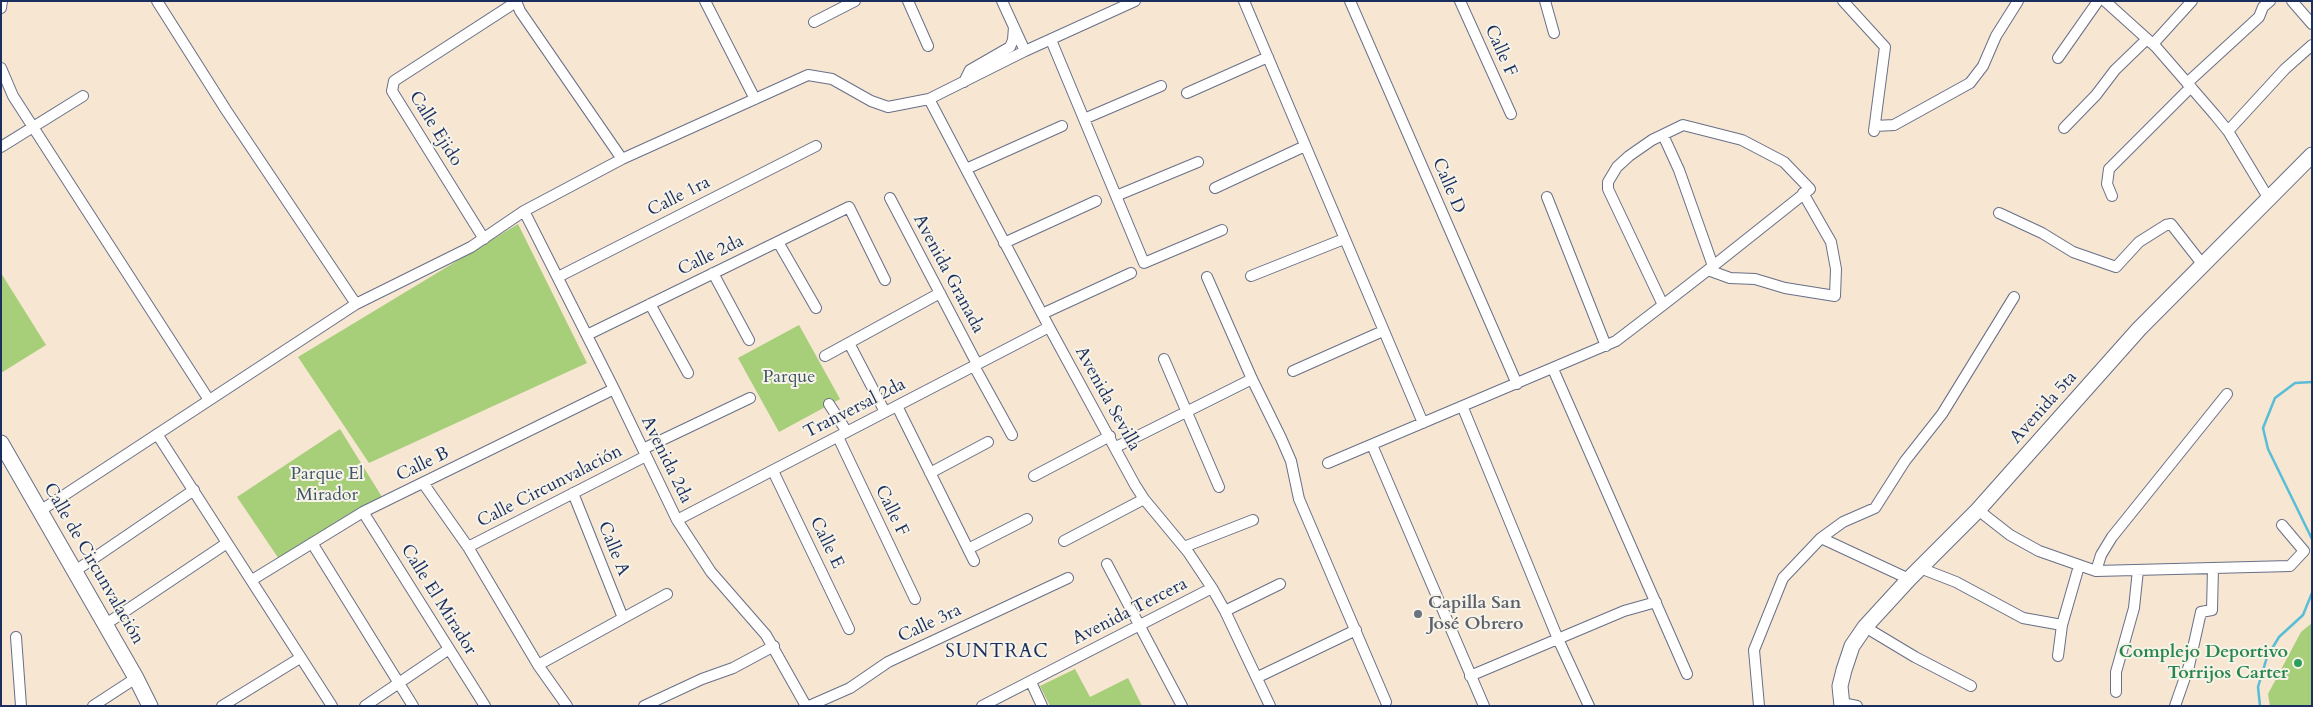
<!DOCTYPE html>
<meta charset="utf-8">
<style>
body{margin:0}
#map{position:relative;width:2313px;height:707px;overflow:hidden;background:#f6e6d2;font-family:Cardo,serif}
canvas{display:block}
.frame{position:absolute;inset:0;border:2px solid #1b2f5e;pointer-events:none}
</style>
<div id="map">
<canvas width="2313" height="707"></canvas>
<div class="frame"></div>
</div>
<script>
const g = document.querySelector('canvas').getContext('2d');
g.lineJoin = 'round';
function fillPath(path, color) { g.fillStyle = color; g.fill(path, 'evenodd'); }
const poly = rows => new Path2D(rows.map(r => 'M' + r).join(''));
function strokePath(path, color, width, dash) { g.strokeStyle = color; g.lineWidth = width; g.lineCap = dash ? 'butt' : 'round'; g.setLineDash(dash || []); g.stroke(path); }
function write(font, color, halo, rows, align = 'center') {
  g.font = font + ' Cardo,serif'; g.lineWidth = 4; g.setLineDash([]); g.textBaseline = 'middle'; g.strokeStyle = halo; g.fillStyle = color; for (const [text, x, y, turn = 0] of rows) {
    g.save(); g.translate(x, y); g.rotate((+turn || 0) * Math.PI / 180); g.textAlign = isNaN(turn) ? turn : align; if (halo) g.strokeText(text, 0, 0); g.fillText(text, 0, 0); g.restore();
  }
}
fillPath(poly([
 [518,224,587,363,369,463,298,357],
 [1,273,46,345,1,373],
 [799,325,840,399,779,432,738,358],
 [340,429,382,497,281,562,237,497],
 [2312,623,2312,706,2270,706,2268,694,2301,632],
 [1075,669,1090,697,1128,678,1142,706,1050,706,1040,686]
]), '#a7ce79');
strokePath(poly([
 [2312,382,2295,383,2275,398,2263,428,2268,449,2312,539],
 [2260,706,2258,687,2267,657,2279,637,2303,615,2312,593]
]), '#58bdd6', 2.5);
const street = poly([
 [157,1,226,110,356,304],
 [516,1,520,11,622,159],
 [705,1,755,99],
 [908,1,928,46],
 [1002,1,1025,51],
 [1244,1,1423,423],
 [1350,1,1517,384],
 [1460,1,1511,114],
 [1545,1,1554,33],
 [1843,1,1885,47,1874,131],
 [2105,1,2156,47,2215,115,2228,131,2269,199],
 [2292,1,2312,24],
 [1,8,2,1],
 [814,22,855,1],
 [1051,40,1144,263,1222,230],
 [2153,44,2192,1],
 [2058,58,2098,1],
 [1,68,13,96,209,400],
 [964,82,970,70,1010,47,1013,40,1014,27],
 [2187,83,2259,17,2263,7,2270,1],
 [1187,93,1268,57],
 [929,99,1049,327,1135,485,1144,499,1188,552,1212,588,1225,611,1270,706],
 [1084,119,1161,86],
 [1875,126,1894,125,1970,83,1983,66,1996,36,2018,1],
 [2064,128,2096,95,2115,70,2147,39],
 [2228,131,2285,69,2312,45],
 [1663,135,1679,170,1713,266],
 [1,147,83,96],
 [966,169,1062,126],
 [1215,188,1305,146],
 [1116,196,1198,162],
 [2112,196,2107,184,2109,169,2191,87],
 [1547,197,1606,346],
 [890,198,977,364],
 [524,211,614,389,677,520,711,572,766,635,806,706],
 [1999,213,2042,233,2073,252,2116,267,2139,242,2166,225,2171,224,2203,265],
 [484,239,392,91,394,81,516,2],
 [778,242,816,308],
 [1004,243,1096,201],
 [1708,270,1730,278,1755,279,1785,288,1835,296,1836,269,1831,242,1803,193],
 [713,273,749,340],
 [1251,276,1344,239],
 [558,277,816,146],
 [1207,277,1252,379,1281,438,1291,461,1299,499,1386,702],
 [650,304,688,373],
 [1042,314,1131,273],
 [587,335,849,207,885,280],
 [849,343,885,412],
 [825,356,940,293],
 [1164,359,1219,487],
 [974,366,1012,435],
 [1553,369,1687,674],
 [1293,371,1383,331],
 [829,404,847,432],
 [897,406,974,561],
 [1463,408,1558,639,1589,706],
 [157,434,332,706],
 [838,437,915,599],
 [1372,445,1484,706],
 [1116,447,1252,379],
 [643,449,750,398],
 [1328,463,1616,341,1663,305,1708,270,1727,255,1810,189,1784,162,1742,140,1683,125,1652,140,1629,156,1617,167,1608,182,1608,189,1663,305],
 [773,471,849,629],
 [930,473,988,442],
 [1034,476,1110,436],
 [423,483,468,547,538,665,567,706],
 [573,493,623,618],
 [1978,510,2010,535,2039,551,2096,571,2290,566,2304,551,2282,525],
 [40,511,356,304,471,247,524,211,622,159,808,75,832,79,871,101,888,107,929,99,1025,51,1135,1],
 [363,512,485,706],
 [677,520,1049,327],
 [1821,538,1909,579],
 [1064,541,1144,499],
 [312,543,413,706],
 [468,547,646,456],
 [1184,547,1253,520],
 [968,549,1027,519],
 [1107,564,1182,706],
 [1920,568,1956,582,2023,618,2062,625],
 [75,571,194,490],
 [2096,571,2101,555,2112,537,2227,394],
 [252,580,363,512,614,389],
 [1225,611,1280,584],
 [106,624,227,543],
 [1865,627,1915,657,1971,686],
 [16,637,21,706],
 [2058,656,2062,625,2079,566],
 [538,665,667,594],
 [1470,676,1624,611,1656,602],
 [1258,677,1356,630],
 [1031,682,1042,706],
 [2116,692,2116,672,2134,608,2138,570],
 [1842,703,1857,706],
 [93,706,136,678],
 [222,706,300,658],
 [365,706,449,649],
 [644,706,702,679,733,668,774,646],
 [809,706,850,688,888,662,1068,578],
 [982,706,1212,588],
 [1759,706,1754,650,1783,578,1821,538,1843,522,1875,508,1905,461,1942,414,2014,297],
 [2175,706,2189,666,2201,612,2212,610,2213,568]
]);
const secondary = poly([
 [1,443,136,678,150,706],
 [1842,706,1840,686,1844,670,1852,646,1865,627,1909,579,1978,510,2139,329,2312,155]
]);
strokePath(street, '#686f87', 12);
strokePath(secondary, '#686f87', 17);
strokePath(street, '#fff', 10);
strokePath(secondary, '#fff', 15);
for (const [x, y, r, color] of [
 [1418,614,5,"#6b7280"],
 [2298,663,5,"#2e9e5b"]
]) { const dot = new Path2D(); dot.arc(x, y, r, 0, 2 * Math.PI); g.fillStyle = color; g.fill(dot); strokePath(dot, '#f7f3e8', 2); }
write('18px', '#1b2f5e', '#f7f3e8', [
 ["Calle F",1500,51,66],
 ["Calle Ejido",435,129,58],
 ["Calle D",1448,186,67],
 ["Calle 1ra",679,197,-27],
 ["Calle 2da",711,256,-26],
 ["Avenida Granada",948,274,62],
 ["Avenida Sevilla",1107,399,61],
 ["Avenida 5ta",2044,408,-48],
 ["Tranversal 2da",855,409,-27],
 ["Avenida 2da",666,460,64],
 ["Calle B",423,465,-26],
 ["Calle Circunvalación",550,487,-27],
 ["Calle F",891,511,64],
 ["Calle E",826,543,64],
 ["Calle A",613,549,68],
 ["Calle de Circunvalación",93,564,60],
 ["Calle El Mirador",438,600,58],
 ["Avenida Tercera",1130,612,-27],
 ["Calle 3ra",930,624,-25]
]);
write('18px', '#3e5765', '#f7f3e8', [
 ["Parque",789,378],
 ["Parque El",327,475],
 ["Mirador",327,496]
]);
write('bold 18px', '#5b616d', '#f7f3e8', [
 ["Capilla San",1428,604],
 ["José Obrero",1428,625]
], 'left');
write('bold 18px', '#27864d', '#f7f3e8', [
 ["Complejo Deportivo",2288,653],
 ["Torrijos Carter",2288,674]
], 'right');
g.letterSpacing = '1px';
write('19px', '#1b2f5e', '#f7f3e8', [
 ["SUNTRAC",997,653]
]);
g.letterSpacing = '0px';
</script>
